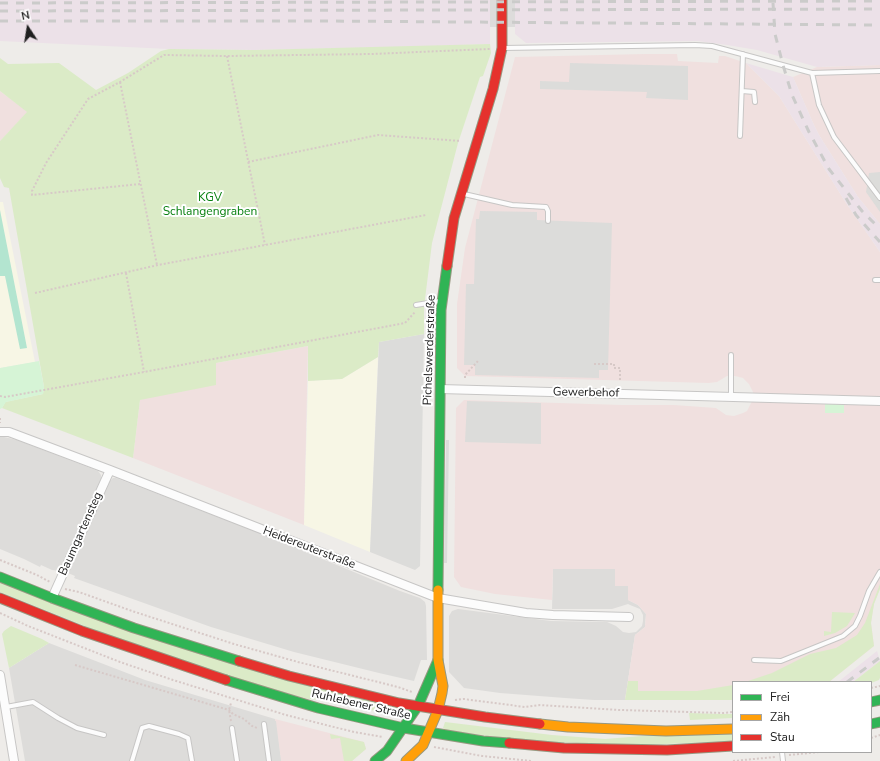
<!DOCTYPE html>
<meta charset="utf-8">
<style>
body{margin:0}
#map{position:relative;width:880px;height:761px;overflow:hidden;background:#eeece9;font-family:"Nunito Sans",sans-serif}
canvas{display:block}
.legend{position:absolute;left:732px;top:681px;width:140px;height:72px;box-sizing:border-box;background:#fff;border:1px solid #a6a6a6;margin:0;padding:5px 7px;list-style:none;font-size:12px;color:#202020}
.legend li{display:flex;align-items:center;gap:8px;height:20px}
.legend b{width:20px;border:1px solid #a6a6a6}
.north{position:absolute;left:8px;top:8px;width:40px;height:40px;-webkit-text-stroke:3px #fff;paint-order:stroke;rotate:348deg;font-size:11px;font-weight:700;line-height:16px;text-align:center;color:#202020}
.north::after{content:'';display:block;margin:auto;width:14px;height:18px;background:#202020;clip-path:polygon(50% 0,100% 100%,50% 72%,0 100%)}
</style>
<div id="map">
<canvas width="880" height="761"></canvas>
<ul class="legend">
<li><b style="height:5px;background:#30b455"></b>Frei</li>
<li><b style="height:5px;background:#ff9f0a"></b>Zäh</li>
<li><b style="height:5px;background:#e5322d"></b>Stau</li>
</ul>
<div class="north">N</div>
</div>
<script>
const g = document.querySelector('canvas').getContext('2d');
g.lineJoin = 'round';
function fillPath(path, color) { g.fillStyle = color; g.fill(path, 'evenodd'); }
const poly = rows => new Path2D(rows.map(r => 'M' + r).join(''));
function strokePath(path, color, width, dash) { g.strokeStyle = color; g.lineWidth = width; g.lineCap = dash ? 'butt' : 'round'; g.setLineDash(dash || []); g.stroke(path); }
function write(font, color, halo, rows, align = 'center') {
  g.font = font + ' "Nunito Sans",sans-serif'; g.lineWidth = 4; g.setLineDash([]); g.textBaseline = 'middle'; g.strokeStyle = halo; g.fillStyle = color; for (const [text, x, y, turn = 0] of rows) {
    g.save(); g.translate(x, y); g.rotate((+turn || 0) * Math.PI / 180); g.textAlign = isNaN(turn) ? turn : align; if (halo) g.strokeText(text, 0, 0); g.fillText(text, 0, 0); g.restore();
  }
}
fillPath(poly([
 [0,436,17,440,98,471,101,475,101,480,60,571,52,570,41,565,40,567,24,559,0,549],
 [113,478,116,478,252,530,400,591,420,598,425,602,426,606,427,660,421,660,414,681,379,673,294,652,211,627,74,578,75,576,68,573,110,481],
 [553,569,615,569,628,586,628,600,638,605,646,614,645,627,635,635,625,700,594,700,565,698,500,693,464,688,449,672,449,616,452,611,458,609,551,621,607,622,616,626,623,632,629,633,636,632,642,626,643,621,643,615,640,609,630,605,628,604,612,609,552,609],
 [49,643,145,680,275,719,281,761,25,761,9,668]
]), '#dddcda');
fillPath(poly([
 [645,54,677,54,678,61,718,63,719,56,725,56,746,63,779,96,846,203,880,252,880,589,874,604,871,623,874,646,829,682,733,682,733,700,625,700,635,635,645,627,646,614,638,605,628,600,628,586,615,586,615,569,553,569,552,600,495,594,461,587,454,577,456,408,464,400,622,405,674,405,716,408,726,415,734,416,743,413,747,411,753,399,753,392,749,384,743,378,735,376,727,376,717,382,709,383,465,376,457,368,457,304,465,248,515,57],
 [880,65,880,224,858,197,819,135,813,123,793,77,817,67],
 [0,91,28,112,0,141],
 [308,346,304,525,133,458,140,400,216,363],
 [275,719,364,742,366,749,352,761,281,761]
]), '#f0e0df');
fillPath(poly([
 [0,0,490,0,490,44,410,47,254,50,169,49,0,41],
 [515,0,880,0,880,65,817,67,757,50,727,45,698,41,526,43,515,34],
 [746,63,793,77,813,123,819,135,858,197,880,224,880,252,846,203,779,96],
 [877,651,880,661,853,682,838,682]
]), '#ece1e8');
fillPath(poly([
 [0,202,3,202,35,362,0,368],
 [378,357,370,552,304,525,308,381,342,379]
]), '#f7f6e5');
fillPath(poly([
 [570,63,688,66,688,100,646,98,647,92,540,89,540,81,569,82],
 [880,172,880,212,866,192,869,173],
 [480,211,537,212,537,220,612,223,608,370,599,370,599,378,475,375,475,365,464,365,466,284,474,284,476,219,479,219],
 [424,334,420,566,415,570,370,552,379,342],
 [467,401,541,403,541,444,465,442],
 [446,440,449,440,447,563,444,563],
 [259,717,276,721,281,761,265,761]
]), '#dcdcda');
fillPath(poly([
 [490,44,491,53,483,76,480,77,458,143,432,243,424,307,424,334,379,342,378,357,342,379,308,381,308,346,216,363,216,385,140,400,133,458,2,408,5,402,43,394,44,387,9,188,4,187,0,178,0,141,27,112,0,91,0,58,8,64,59,63,96,90,128,73,161,51,169,49,254,50],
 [0,582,398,708,392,715,329,700,308,699,253,684,135,646,0,592],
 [880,584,880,589,874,604,871,623,874,646,829,682,745,682,772,673,810,654,836,648,857,635,865,623],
 [832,612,855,613,847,626,835,633,824,636,824,631,831,632],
 [11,626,42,639,49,643,9,668,2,634,4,631],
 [880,661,880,678,879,680,871,683,853,682],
 [628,681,638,681,638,691,697,691,733,685,733,700,625,700],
 [689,713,722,714,733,714,733,718,690,720],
 [445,722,552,735,605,739,642,736,733,734,733,741,644,745,552,742,502,738,446,730,443,728],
 [330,734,364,742,366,749,352,761,344,761,340,738,331,739]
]), '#dbebc7');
fillPath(poly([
 [39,361,44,387,43,394,6,402,2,408,0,409,0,368],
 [825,402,844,403,844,413,825,413]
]), '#d6f4d6');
fillPath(poly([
 [0,210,27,348,20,349,5,276,0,276]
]), '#b3e5d0');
fillPath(poly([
 [490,0,515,0,515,27,490,27]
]), '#dddcdb');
const lane = poly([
 [503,48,695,45,712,46,812,73,880,71],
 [812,73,819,105,834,137,880,198],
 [742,91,754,92,755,102],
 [740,136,743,54],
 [464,194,512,205,546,207,548,211,548,221],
 [875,280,880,280],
 [416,305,440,301],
 [731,355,731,396],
 [754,660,781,661,843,636,855,626,860,616,869,591,880,572],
 [6,707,33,702,58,718,77,728,104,735],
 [264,724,269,761],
 [232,728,237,761],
 [782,752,783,761],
 [132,761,142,728,149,726,179,734,188,738,192,761]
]);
const street = poly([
 [440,389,880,401],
 [0,432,9,432,110,470,438,598,526,613,553,615,629,617],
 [52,598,110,470],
 [0,675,14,761]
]);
const fast = poly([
 [0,577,52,598,134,628,239,661],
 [438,590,441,310,447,266],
 [226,680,318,708,404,728,483,741,509,743],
 [871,702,880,700],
 [871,724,880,722],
 [375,761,387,751,418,706,438,660]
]);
const slow = poly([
 [540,724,568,727,666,731,733,729],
 [406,761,423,745,438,710,442,693,443,686,438,660,438,590]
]);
const jam = poly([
 [447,266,454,218,493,89,502,48,502,0],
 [0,598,82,631,226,680],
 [239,661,289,676,399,703,485,717,540,724],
 [509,743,564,748,667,750,733,746]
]);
strokePath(lane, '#c7c6c5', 6);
strokePath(street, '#c7c6c5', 10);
strokePath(fast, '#979880', 11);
strokePath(slow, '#979880', 11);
strokePath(jam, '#979880', 11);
strokePath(poly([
 [227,56,265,245],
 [120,82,157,265],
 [248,162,378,135,461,141],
 [140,184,32,195,32,191,46,163,88,99,120,82,164,55,227,56,371,54,490,49],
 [126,273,144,372],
 [35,293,158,265,426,215],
 [594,364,614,364,614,368,620,368,620,382],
 [465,378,465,375,478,361],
 [0,396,5,397,144,372,405,323,415,312],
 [0,418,0,423],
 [0,560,37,575,50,582],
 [65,589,79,592,132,611,234,644,298,662,398,687,412,692],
 [0,613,28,626,120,662,173,680,286,715,354,732,383,737],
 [75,665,229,710,233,714,244,719,252,726,257,728],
 [871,688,880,686],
 [455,700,464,699,525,707,540,705,620,710,723,713,733,712],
 [231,721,229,710,231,703],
 [871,738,880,735],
 [434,747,482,756,532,761],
 [789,755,819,752],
 [733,761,775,757]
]), '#d7c9c7', 2, [2, 2]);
strokePath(lane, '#fcfcfc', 4);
strokePath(street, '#fcfcfc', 8);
strokePath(fast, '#30b455', 9);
strokePath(slow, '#ff9f0a', 9);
strokePath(jam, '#e5322d', 9);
strokePath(poly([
 [0,3,880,1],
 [773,3,775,34,783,65,792,95,809,132,829,169,862,211,880,229],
 [0,11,880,9],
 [0,21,325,21,880,25],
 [846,198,856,215,880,242],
 [847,682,879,658]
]), '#cbcbca', 3, [8, 8]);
write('12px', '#0a8212', '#fff', [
 ["KGV",210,198],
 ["Schlangengraben",210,212]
]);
write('12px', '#202020', '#fff', [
 ["Pichelswerderstraße",430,350,-88],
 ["Gewerbehof",586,393,1],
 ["Baumgartensteg",81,534,-66],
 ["Heidereuterstraße",309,548,21],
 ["Ruhlebener Straße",361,705,13]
]);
</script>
